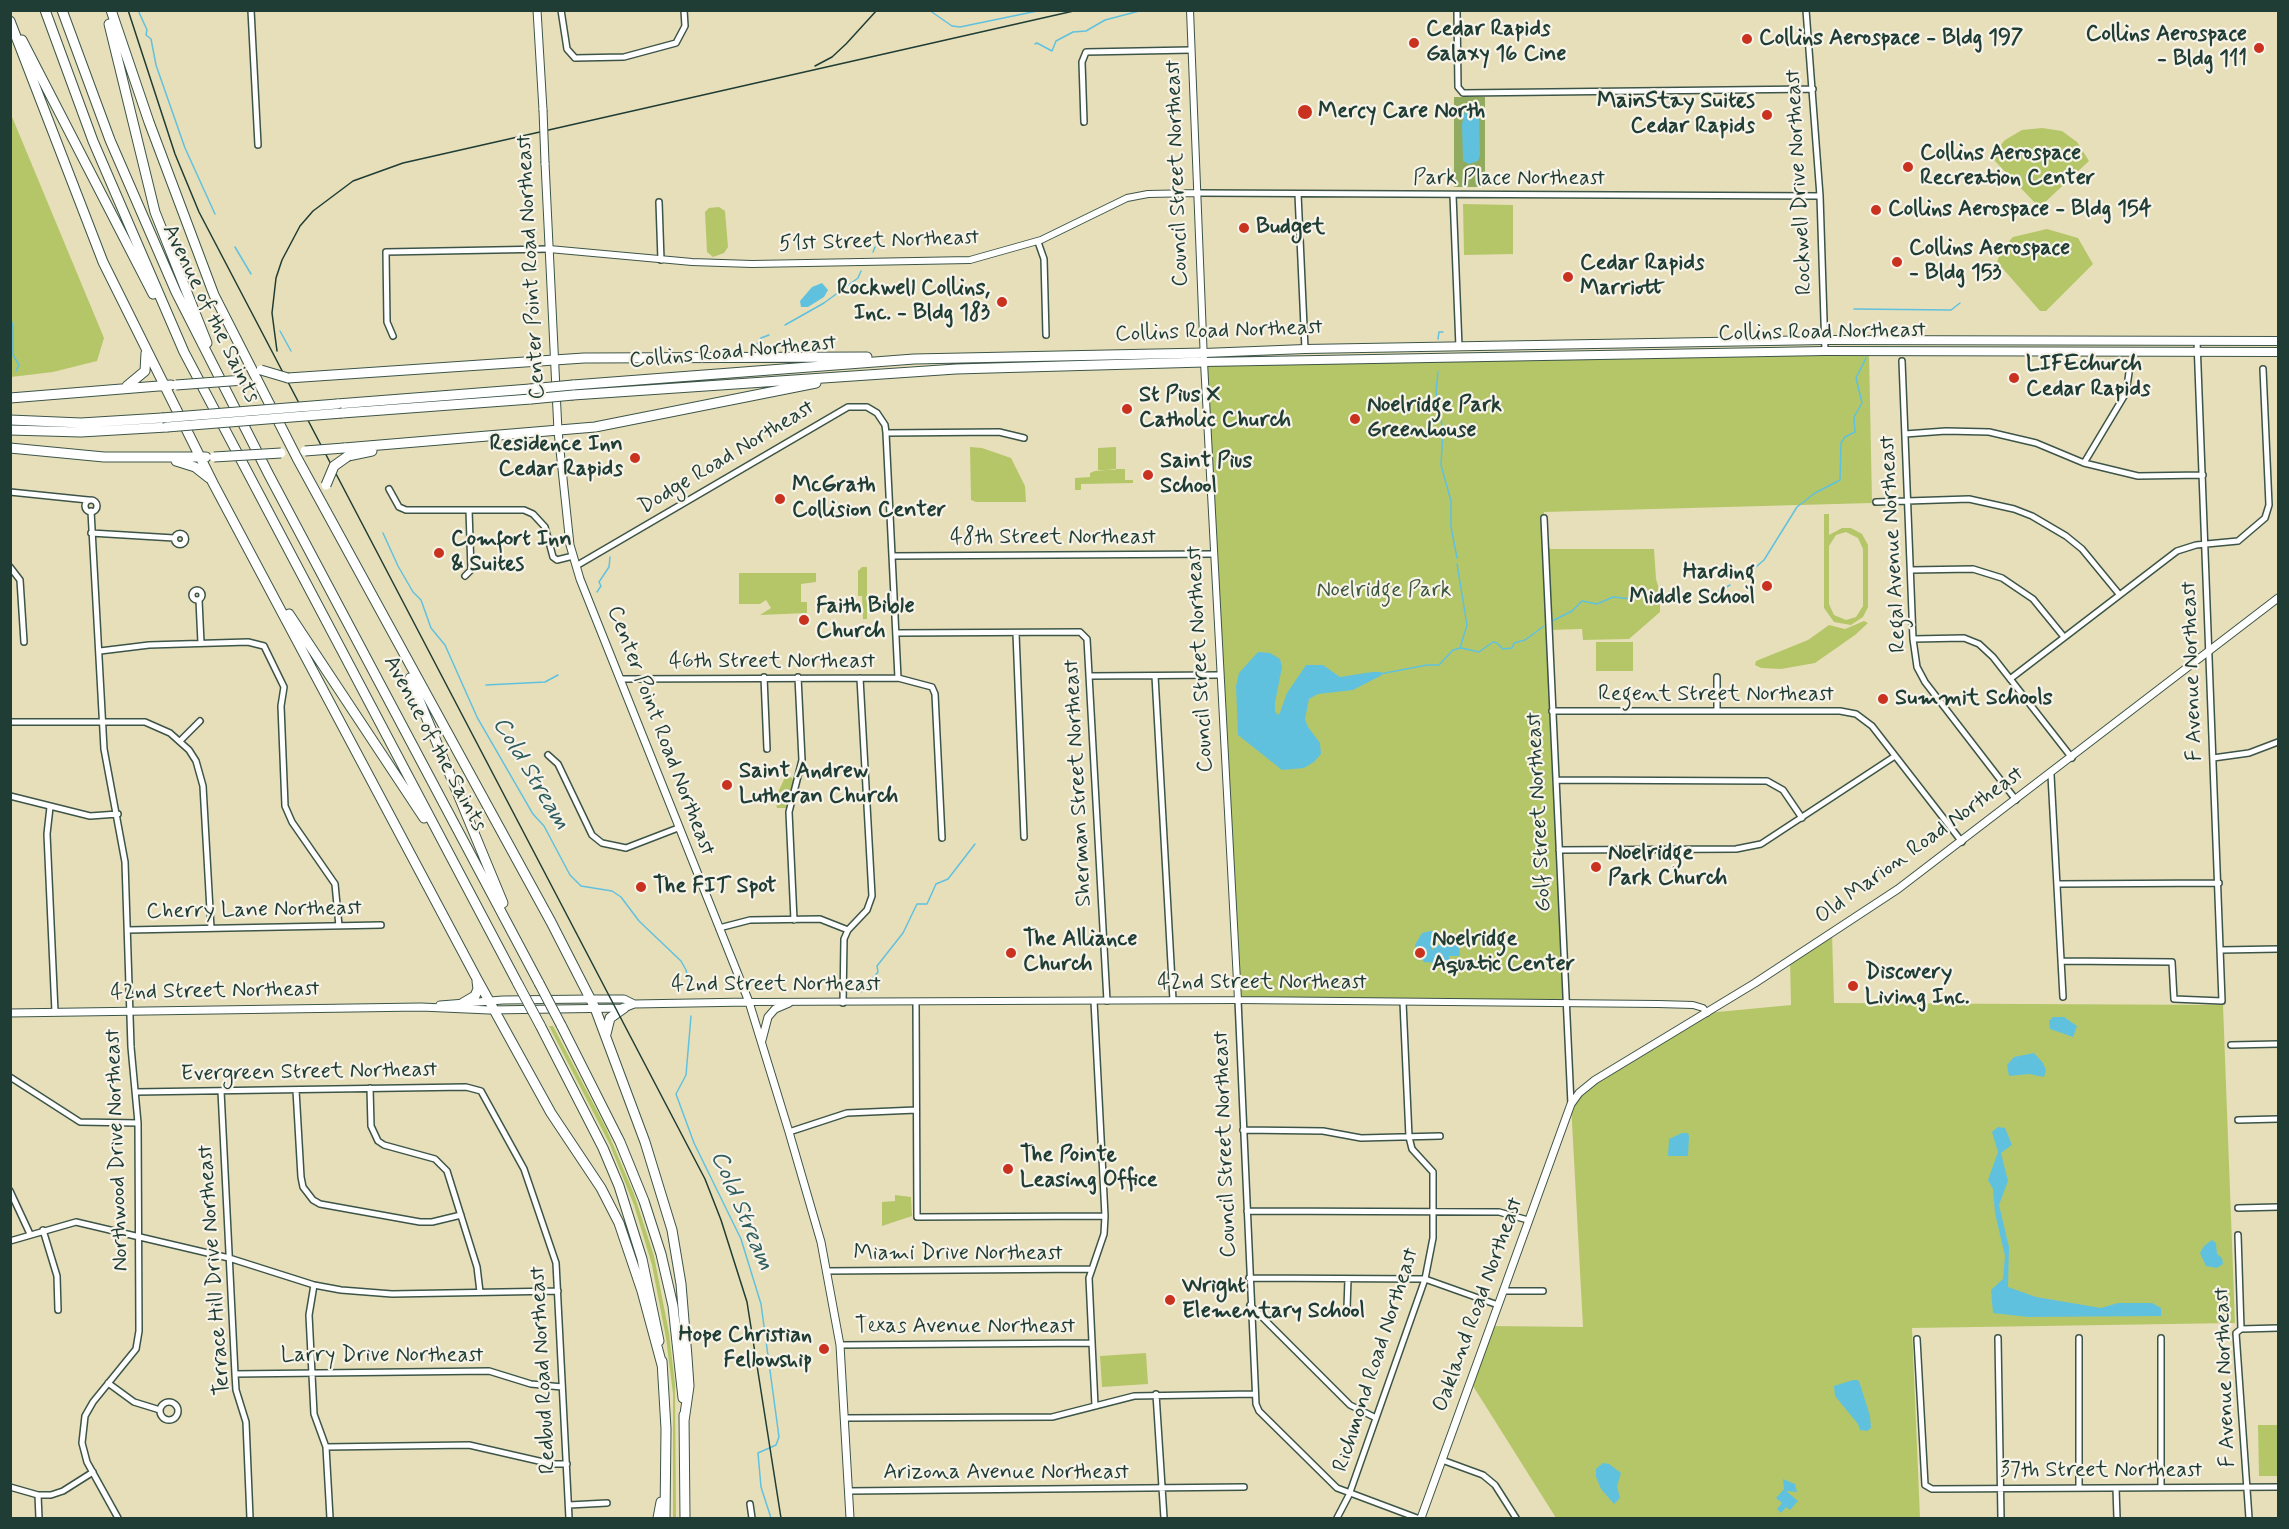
<!DOCTYPE html>
<style>
body{margin:0}
#map{position:relative;width:2289px;height:1529px;overflow:hidden;background:#e7dfba;font-family:Mynerve,sans-serif}
canvas{display:block}
.frame{position:absolute;inset:0;border:12px solid #1f3d34;pointer-events:none}
</style>
<div id="map">
<canvas width="2289" height="1529"></canvas>
<div class="frame"></div>
</div>
<script>
const g = document.querySelector('canvas').getContext('2d');
g.lineJoin = 'round';
function fillPath(path, color) { g.fillStyle = color; g.fill(path, 'evenodd'); }
const poly = rows => new Path2D(rows.map(r => 'M' + r).join(''));
function strokePath(path, color, width, dash) { g.strokeStyle = color; g.lineWidth = width; g.lineCap = dash ? 'butt' : 'round'; g.setLineDash(dash || []); g.stroke(path); }
function write(font, color, halo, rows, align = 'center') {
  g.font = font + ' Mynerve,sans-serif'; g.lineWidth = 4.5; g.setLineDash([]); g.textBaseline = 'middle'; g.strokeStyle = halo; g.fillStyle = color; for (const [text, x, y, turn = 0] of rows) {
    g.save(); g.translate(x, y); g.rotate((+turn || 0) * Math.PI / 180); g.textAlign = isNaN(turn) ? turn : align; if (halo) g.strokeText(text, 0, 0); g.fillText(text, 0, 0); g.restore();
  }
}
fillPath(poly([
 [10,112,104,338,97,361,53,372,11,377],
 [2042,128,2062,131,2077,142,2089,161,2042,205,2037,205,1991,157,2005,140,2022,130],
 [1463,204,1513,205,1513,254,1464,255],
 [719,207,725,211,728,247,724,253,713,257,707,252,705,212,709,208],
 [2047,229,2078,238,2093,264,2046,311,2040,311,1997,262,2002,249,2013,237],
 [1869,351,1872,503,1544,512,1545,538,1550,549,1654,549,1656,579,1660,592,1660,612,1629,639,1583,640,1582,629,1549,630,1566,1004,1238,1000,1204,362],
 [970,447,982,448,1011,458,1025,486,1026,502,976,502,971,500],
 [1116,447,1116,470,1098,470,1098,448],
 [1117,469,1125,469,1125,480,1133,480,1133,483,1081,484,1081,490,1075,490,1075,478,1090,477,1090,473,1095,471],
 [1824,514,1829,514,1829,535,1842,528,1851,528,1862,534,1868,545,1868,607,1863,617,1851,625,1834,622,1824,608],
 [1846,532,1858,538,1863,549,1863,606,1856,617,1846,620,1834,615,1829,604,1829,546,1836,535],
 [862,567,867,567,867,619,863,619,862,596,858,596,858,571],
 [739,573,816,573,816,582,801,584,801,602,807,602,807,613,760,615,771,608,766,600,760,604,739,604],
 [1864,621,1868,623,1855,635,1815,663,1781,669,1761,668,1755,665,1756,661,1808,640,1829,625,1845,629],
 [1596,642,1633,642,1633,671,1596,671],
 [785,777,791,777,794,781,787,808,777,808,775,799],
 [1832,933,1834,1003,2223,1005,2235,1323,1912,1328,1920,1518,1556,1518,1473,1386,1491,1326,1583,1327,1571,1104,1579,1093,1707,1013,1791,1005,1790,960],
 [549,1026,553,1026,606,1128,634,1194,654,1256,669,1333,675,1384,676,1518,673,1518,673,1394,666,1338,652,1265,634,1205,610,1145],
 [895,1195,911,1197,912,1216,882,1226,882,1202,895,1201],
 [1146,1353,1148,1384,1102,1387,1100,1356],
 [2258,1425,2278,1425,2278,1476,2259,1476]
]), '#b5c669');
fillPath(poly([
 [1454,97,1485,97,1485,187,1454,187]
]), '#90ab5d');
fillPath(poly([
 [1473,109,1479,114,1480,155,1478,161,1469,164,1463,161,1462,124,1465,111],
 [822,283,828,290,824,297,808,307,801,307,800,301,812,287],
 [1258,652,1270,653,1280,659,1282,667,1275,703,1275,712,1279,715,1287,693,1306,665,1323,665,1340,677,1372,672,1381,672,1382,675,1353,690,1318,694,1309,699,1305,719,1308,727,1320,743,1321,754,1314,762,1304,768,1282,770,1238,735,1236,686,1239,673],
 [1430,931,1440,931,1440,939,1432,939,1432,951,1434,945,1459,945,1460,956,1449,956,1449,964,1424,962,1415,952,1415,945,1422,933],
 [2053,1017,2064,1017,2077,1026,2073,1037,2050,1029,2049,1021],
 [2034,1053,2043,1063,2046,1070,2044,1077,2029,1074,2009,1076,2007,1065,2014,1057],
 [1998,1127,2005,1128,2012,1145,2001,1153,2008,1181,1999,1205,2009,1247,2008,1287,2036,1297,2101,1308,2118,1303,2152,1303,2161,1308,2161,1316,2028,1317,1993,1313,1991,1290,2003,1279,2005,1256,1995,1213,1993,1189,1988,1180,1998,1152,1992,1132],
 [1682,1133,1688,1133,1689,1136,1688,1156,1668,1156,1669,1139],
 [2212,1240,2216,1243,2217,1254,2222,1258,2223,1264,2217,1268,2206,1266,2200,1253,2204,1246],
 [1853,1380,1858,1380,1860,1384,1870,1416,1871,1428,1867,1431,1860,1430,1858,1424,1835,1396,1834,1386],
 [1603,1463,1609,1464,1621,1473,1617,1486,1620,1498,1614,1504,1601,1489,1596,1477,1596,1469],
 [1783,1479,1795,1484,1797,1492,1786,1491,1798,1501,1790,1510,1786,1507,1781,1513,1777,1509,1782,1503,1776,1498,1784,1489]
]), '#60c1df');
strokePath(poly([
 [138,10,147,30,146,35,151,39,156,65,185,148,215,214],
 [929,10,952,26,960,27,1042,10],
 [1035,44,1037,43,1052,51,1056,41,1073,32,1086,31,1105,20,1143,10],
 [235,247,251,274],
 [873,252,875,247],
 [1854,309,1951,310,1960,303],
 [10,316,13,327,13,355,19,365,16,371],
 [785,325,824,303,858,278,861,271],
 [280,331,291,351],
 [1438,339,1439,332,1443,332],
 [757,344,761,338,769,335],
 [1438,372,1436,391,1443,431,1441,465,1451,501,1451,527,1457,558],
 [383,533,398,566,413,592,421,600,431,628,445,645,477,717,533,814,544,826,570,875,581,886,612,891,621,897,639,921,681,961,686,970,691,990],
 [1457,564,1467,625,1460,648],
 [1743,578,1764,560,1797,507,1815,493,1840,480,1841,443,1845,437,1855,432,1854,417,1862,403,1856,378,1866,358],
 [597,592,601,586,599,582,609,567,610,557],
 [1707,598,1730,585],
 [1552,621,1572,611,1582,601,1597,604,1613,597,1632,599],
 [1380,674,1427,665,1439,665,1453,650,1461,648,1479,652,1493,642,1497,643,1503,649,1512,648,1514,643,1525,640,1544,626],
 [486,685,545,682,558,675],
 [861,992,878,972,877,966,903,933,917,904,927,904,936,884,948,879,975,844],
 [691,1016,686,1075,676,1094,694,1143,741,1239,761,1304,779,1437,776,1445,758,1453,761,1487,771,1518]
]), '#60c1df', 1.5);
const minor = poly([
 [251,10,258,145],
 [561,10,567,49,575,58,624,57,676,43,685,26,684,10],
 [1457,10,1458,87,1463,93,1813,89],
 [1806,10,1820,196,1825,351],
 [1084,122,1082,62,1086,52,1191,50],
 [1197,193,1820,196],
 [1298,194,1305,349],
 [1453,195,1459,347],
 [659,202,661,260],
 [1038,242,1044,259,1046,335],
 [393,336,387,322,386,252,549,249],
 [1902,361,1913,639,1917,667,1925,682,2016,800],
 [1905,434,1946,431,1989,432,2036,443,2084,463,2138,476,2203,475],
 [2084,463,2126,393,2130,366],
 [389,489,399,507,406,510,524,510,533,514,545,527,553,557,557,560,573,556],
 [10,492,88,500],
 '85 506a6 6 0 1 1 12 0a6 6 0 1 1-12 0Z',
 [1876,502,1969,499,2014,509,2032,516,2066,536,2082,549,2119,594],
 [91,511,104,749,125,862,131,1047,138,1123,139,1331,136,1349,93,1402,85,1416,82,1443,87,1462,118,1518],
 [1544,518,1571,1104],
 [91,533,174,538],
 '174.5 539a5.5 5.5 0 1 1 11 0a5.5 5.5 0 1 1-11 0Z',
 [892,556,1214,554],
 [576,566,848,407,867,407,877,413,885,425,886,433],
 [10,567,20,580,24,642],
 [1911,570,1973,569,2002,578,2033,599,2064,637],
 [465,576,471,570,469,510],
 '192 595a5 5 0 1 1 10 0a5 5 0 1 1-10 0Z',
 [199,600,201,643],
 [896,633,1080,632,1087,639,1107,1001],
 [1016,633,1024,837],
 [1913,639,1964,638,1979,644,1993,657,2072,758],
 [100,651,149,645,248,642,264,646,284,687,281,706,285,806,292,822,335,884,339,926],
 [1090,676,1219,675],
 [1155,676,1173,1000],
 [764,677,767,749],
 [1717,677,1717,711],
 [898,678,886,433,999,432,1024,438],
 [620,679,898,678,932,687,935,694,942,838],
 [2010,679,2177,551,2196,545,2238,541,2265,518,2269,505,2263,369],
 [1552,711,1840,711,1856,714,1872,726,1962,842],
 [10,722,145,722,170,733,189,750,196,761,203,786,211,928],
 [180,741,200,721],
 [548,755,558,764,592,835,602,843,626,848,678,828],
 [2213,758,2249,753,2278,742],
 [2051,775,2063,997],
 [1556,780,1767,781,1783,790,1802,818],
 [10,796,90,816,118,814],
 [50,807,47,834,55,1012],
 [1559,850,1736,849,1761,844,1895,756],
 [2058,884,2219,883],
 [794,920,789,812,802,760,798,677],
 [719,928,750,920,820,919,848,930],
 [128,930,381,925],
 [2221,950,2278,949],
 [2061,961,2172,962,2174,999,2222,1001,2197,341],
 [1238,1000,1256,1404,1259,1411,1337,1488,1417,1518],
 [1094,1001,1105,1216,1104,1234,1089,1278,1095,1406],
 [916,1002,917,1217,1105,1216],
 [843,1003,844,939,848,930,867,910,872,896,860,678],
 [2231,1045,2278,1044],
 [10,1077,80,1122,138,1123],
 [370,1088,371,1126,378,1141,384,1145,435,1159,447,1171,477,1267,480,1292],
 [296,1090,301,1177,303,1187,313,1200,320,1204,420,1222,432,1222,461,1215],
 [221,1091,235,1374,236,1390,246,1422,250,1518],
 [136,1092,466,1087,481,1091,524,1169,556,1263,569,1518],
 [2238,1120,2278,1119],
 [1243,1130,1323,1131,1361,1138,1440,1136],
 [789,1132,847,1113,916,1110],
 [10,1191,30,1234],
 [2238,1208,2278,1207],
 [1247,1211,1499,1212,1528,1220],
 [43,1230,57,1276,58,1310],
 [2238,1235,2241,1329,2236,1333,2249,1518],
 [10,1241,76,1222,229,1258,314,1285,341,1290,392,1294,558,1291],
 [826,1271,1091,1269],
 [1249,1278,1425,1279,1498,1305],
 [314,1285,309,1315,314,1414,326,1447,330,1518],
 [1503,1291,1543,1291],
 [1250,1305,1350,1405,1376,1418],
 [1347,1308,1348,1279],
 [2241,1329,2278,1328],
 [1998,1338,2001,1518],
 [2079,1338,2079,1488],
 [1917,1339,1925,1485,1932,1489,2278,1487],
 [840,1345,1091,1343],
 [235,1374,489,1371,531,1384,562,1387],
 [108,1383,134,1402,160,1410],
 [1156,1394,1164,1518],
 '160 1411a9 9 0 1 1 18 0a9 9 0 1 1-18 0Z',
 [845,1418,1052,1417,1134,1396,1254,1394],
 [326,1447,469,1445,552,1464,567,1464],
 [1442,1460,1483,1475,1495,1485,1516,1518],
 [10,1487,38,1495,51,1495,63,1491,93,1472],
 [2161,1487,2161,1338],
 [2116,1488,2117,1518],
 [849,1491,1244,1487],
 [38,1495,39,1518],
 [750,1504,752,1518],
 [569,1505,607,1503],
 [1337,1518,1349,1495,1425,1279,1433,1238,1433,1172,1412,1149,1409,1137,1403,1002]
]);
const tertiary = poly([
 [1190,10,1204,362,1238,1000],
 [549,249,692,262,752,264,970,260,1041,240,1127,198,1148,194,1197,193],
 [749,1002,1238,1000,1658,1004,1693,1005,1703,1008,1707,1013]
]);
const secondary = poly([
 [537,10,543,110],
 [545,163,558,431,570,545,580,579,749,1002,789,1132,821,1242,840,1345,850,1518],
 [440,1005,503,1000,591,999,624,999,634,1004],
 [10,1013,421,1007,489,1010,624,1008,634,1004,749,1002],
 [762,1040,768,1017,775,1009,789,1003],
 [1421,1518,1571,1104,1579,1093,1595,1080,1755,983,1898,889,2278,598]
]);
const trunk = poly([
 [1204,353,1305,349,1825,340,2278,341],
 [1204,362,1825,351,2278,352]
]);
const motorway = poly([
 [45,10,93,141,184,352,518,984],
 [62,10,110,140,176,292,269,475,539,983],
 [111,10,149,122,214,295,297,458,551,922,595,1008,645,1142,672,1230,681,1284,687,1357,689,1386,684,1421],
 [10,21,103,262,213,483,477,979,551,1113,601,1188,619,1223,642,1291,662,1365],
 [109,24,155,212,207,343],
 [22,40,153,294],
 [288,378,584,358,867,357],
 [573,385,914,359,1204,353],
 [127,386,145,371,146,353],
 [573,395,956,369,1204,362],
 [10,398,171,385],
 [337,404,530,389],
 [342,413,531,399],
 [10,420,81,423,162,418],
 [10,430,81,432,167,427],
 [10,448,104,457,206,457],
 [344,448,595,427,816,383],
 [348,456,372,451],
 [176,461,195,467,209,478],
 [289,614,424,818],
 [410,678,503,903],
 [463,1003,475,996,478,989,477,981],
 [540,1025,603,1148,619,1186,642,1259,659,1341],
 [561,1025,620,1142,644,1201,661,1254,673,1306,683,1398],
 [606,1034,610,1018,624,1008],
 [662,1361,666,1429,665,1518],
 [684,1415,685,1518],
 [658,1518,661,1502]
]);
strokePath(minor, '#3d5548', 8);
strokePath(tertiary, '#3d5548', 8);
strokePath(secondary, '#3d5548', 9);
strokePath(trunk, '#3d5548', 10);
strokePath(motorway, '#3d5548', 11);
strokePath(minor, '#fff', 5);
strokePath(tertiary, '#fff', 6);
strokePath(secondary, '#fff', 7);
strokePath(trunk, '#fff', 8);
strokePath(motorway, '#fff', 9);
strokePath(poly([
 [128,10,175,154,199,212,705,1179,721,1220,747,1302,781,1518],
 [815,66,832,57,846,44,877,10],
 [277,351,272,313,276,278,282,260,300,226,313,211,353,181,403,163,1078,10]
]), '#1f3d34', 1.5);
const secondaryBridge = poly([
 [543,110,545,163]
]);
const motorwayBridge = poly([
 [261,370,288,378],
 [176,385,244,380],
 [530,389,573,385],
 [531,399,573,395],
 [162,418,337,404],
 [167,427,342,413],
 [305,451,344,448],
 [214,457,281,453],
 [326,485,334,466,348,456],
 [539,983,561,1025],
 [518,984,540,1025]
]);
strokePath(secondaryBridge, '#3d5548', 9, []);
strokePath(motorwayBridge, '#3d5548', 11, []);
strokePath(secondaryBridge, '#fff', 7);
strokePath(motorwayBridge, '#fff', 9);
for (const [x, y, r, color] of [
 [1747,39,6,"#c8321e"],
 [1414,43,6,"#c8321e"],
 [2259,48,6,"#c8321e"],
 [1305,112,8,"#c8321e"],
 [1767,115,6,"#c8321e"],
 [1908,167,6,"#c8321e"],
 [1876,210,6,"#c8321e"],
 [1244,228,6,"#c8321e"],
 [1897,262,6,"#c8321e"],
 [1568,277,6,"#c8321e"],
 [1002,302,6,"#c8321e"],
 [2014,378,6,"#c8321e"],
 [1127,409,6,"#c8321e"],
 [1355,419,6,"#c8321e"],
 [635,458,6,"#c8321e"],
 [1148,475,6,"#c8321e"],
 [780,499,6,"#c8321e"],
 [439,553,6,"#c8321e"],
 [1767,586,6,"#c8321e"],
 [804,620,6,"#c8321e"],
 [1883,699,6,"#c8321e"],
 [727,785,6,"#c8321e"],
 [1596,867,6,"#c8321e"],
 [641,887,6,"#c8321e"],
 [1011,953,6,"#c8321e"],
 [1420,953,6,"#c8321e"],
 [1853,986,6,"#c8321e"],
 [1008,1169,6,"#c8321e"],
 [1170,1300,6,"#c8321e"],
 [824,1349,6,"#c8321e"]
]) { const dot = new Path2D(); dot.arc(x, y, r, 0, 2 * Math.PI); g.fillStyle = color; g.fill(dot); strokePath(dot, '#f7f3e8', 2); }
write('bold 22px', '#1f3d34', '#f7f3e8', [
 ["Cedar Rapids",1426,30],
 ["Galaxy 16 Cine",1426,55],
 ["Collins Aerospace",2247,35,"right"],
 ["- Bldg 111",2247,60,"right"],
 ["Collins Aerospace - Bldg 197",1759,39],
 ["MainStay Suites",1755,102,"right"],
 ["Cedar Rapids",1755,127,"right"],
 ["Mercy Care North",1318,112],
 ["Collins Aerospace",1920,154],
 ["Recreation Center",1920,179],
 ["Collins Aerospace - Bldg 154",1888,210],
 ["Budget",1256,228],
 ["Collins Aerospace",1909,249],
 ["- Bldg 153",1909,274],
 ["Cedar Rapids",1580,264],
 ["Marriott",1580,289],
 ["Rockwell Collins,",990,289,"right"],
 ["Inc. - Bldg 183",990,314,"right"],
 ["LIFEchurch",2026,365],
 ["Cedar Rapids",2026,390],
 ["St Pius X",1139,396],
 ["Catholic Church",1139,421],
 ["Noelridge Park",1367,406],
 ["Greenhouse",1367,431],
 ["Residence Inn",623,445,"right"],
 ["Cedar Rapids",623,470,"right"],
 ["Saint Pius",1160,462],
 ["School",1160,487],
 ["McGrath",792,486],
 ["Collision Center",792,511],
 ["Comfort Inn",451,540],
 ["& Suites",451,565],
 ["Harding",1755,573,"right"],
 ["Middle School",1755,598,"right"],
 ["Faith Bible",816,607],
 ["Church",816,632],
 ["Summit Schools",1895,699],
 ["Saint Andrew",739,772],
 ["Lutheran Church",739,797],
 ["Noelridge",1608,854],
 ["Park Church",1608,879],
 ["The FIT Spot",653,887],
 ["The Alliance",1023,940],
 ["Church",1023,965],
 ["Noelridge",1432,940],
 ["Aquatic Center",1432,965],
 ["Discovery",1865,973],
 ["Living Inc.",1865,998],
 ["The Pointe",1020,1156],
 ["Leasing Office",1020,1181],
 ["Wright",1182,1287],
 ["Elementary School",1182,1312],
 ["Hope Christian",812,1336,"right"],
 ["Fellowship",812,1361,"right"]
], 'left');
write('22px', '#1f3d34', '#f7f3e8', [
 ["Council Street Northeast",1178,173,-92],
 ["Park Place Northeast",1509,179],
 ["Rockwell Drive Northeast",1800,182,-93],
 ["51st Street Northeast",879,242,-2],
 ["Center Point Road Northeast",532,267,-93],
 ["Avenue of the Saints",210,314,64],
 ["Collins Road Northeast",1219,332,-2],
 ["Collins Road Northeast",1822,333,-1],
 ["Collins Road Northeast",733,353,-5],
 ["Dodge Road Northeast",727,458,-31],
 ["48th Street Northeast",1053,538],
 ["Regal Avenue Northeast",1894,544,-93],
 ["Council Street Northeast",1201,659,-93],
 ["46th Street Northeast",772,662],
 ["F Avenue Northeast",2193,671,-92],
 ["Regent Street Northeast",1716,695],
 ["Center Point Road Northeast",660,731,69],
 ["Avenue of the Saints",434,744,62],
 ["Sherman Street Northeast",1079,783,-93],
 ["Golf Street Northeast",1540,812,-93],
 ["Old Marion Road Northeast",1920,846,-36],
 ["Cherry Lane Northeast",254,911,-1],
 ["42nd Street Northeast",1262,983],
 ["42nd Street Northeast",776,985],
 ["42nd Street Northeast",215,992,-1],
 ["Evergreen Street Northeast",309,1073,-1],
 ["Council Street Northeast",1226,1144,-92],
 ["Northwood Drive Northeast",118,1150,-92],
 ["Miami Drive Northeast",958,1254],
 ["Terrace Hill Drive Northeast",215,1270,-94],
 ["Oakland Road Northeast",1479,1305,-70],
 ["Texas Avenue Northeast",965,1327],
 ["Larry Drive Northeast",382,1356],
 ["Richmond Road Northeast",1377,1360,-72],
 ["Redbud Road Northeast",544,1370,-93],
 ["F Avenue Northeast",2226,1377,-92],
 ["37th Street Northeast",2101,1471],
 ["Arizona Avenue Northeast",1006,1473]
]);
write('22px', '#3d583f', '#f7f3e8', [
 ["Noelridge Park",1384,591]
]);
write('italic 24px', '#2f5e5f', '#f7f3e8', [
 ["Cold Stream",530,774,59],
 ["Cold Stream",741,1211,67]
]);
</script>
